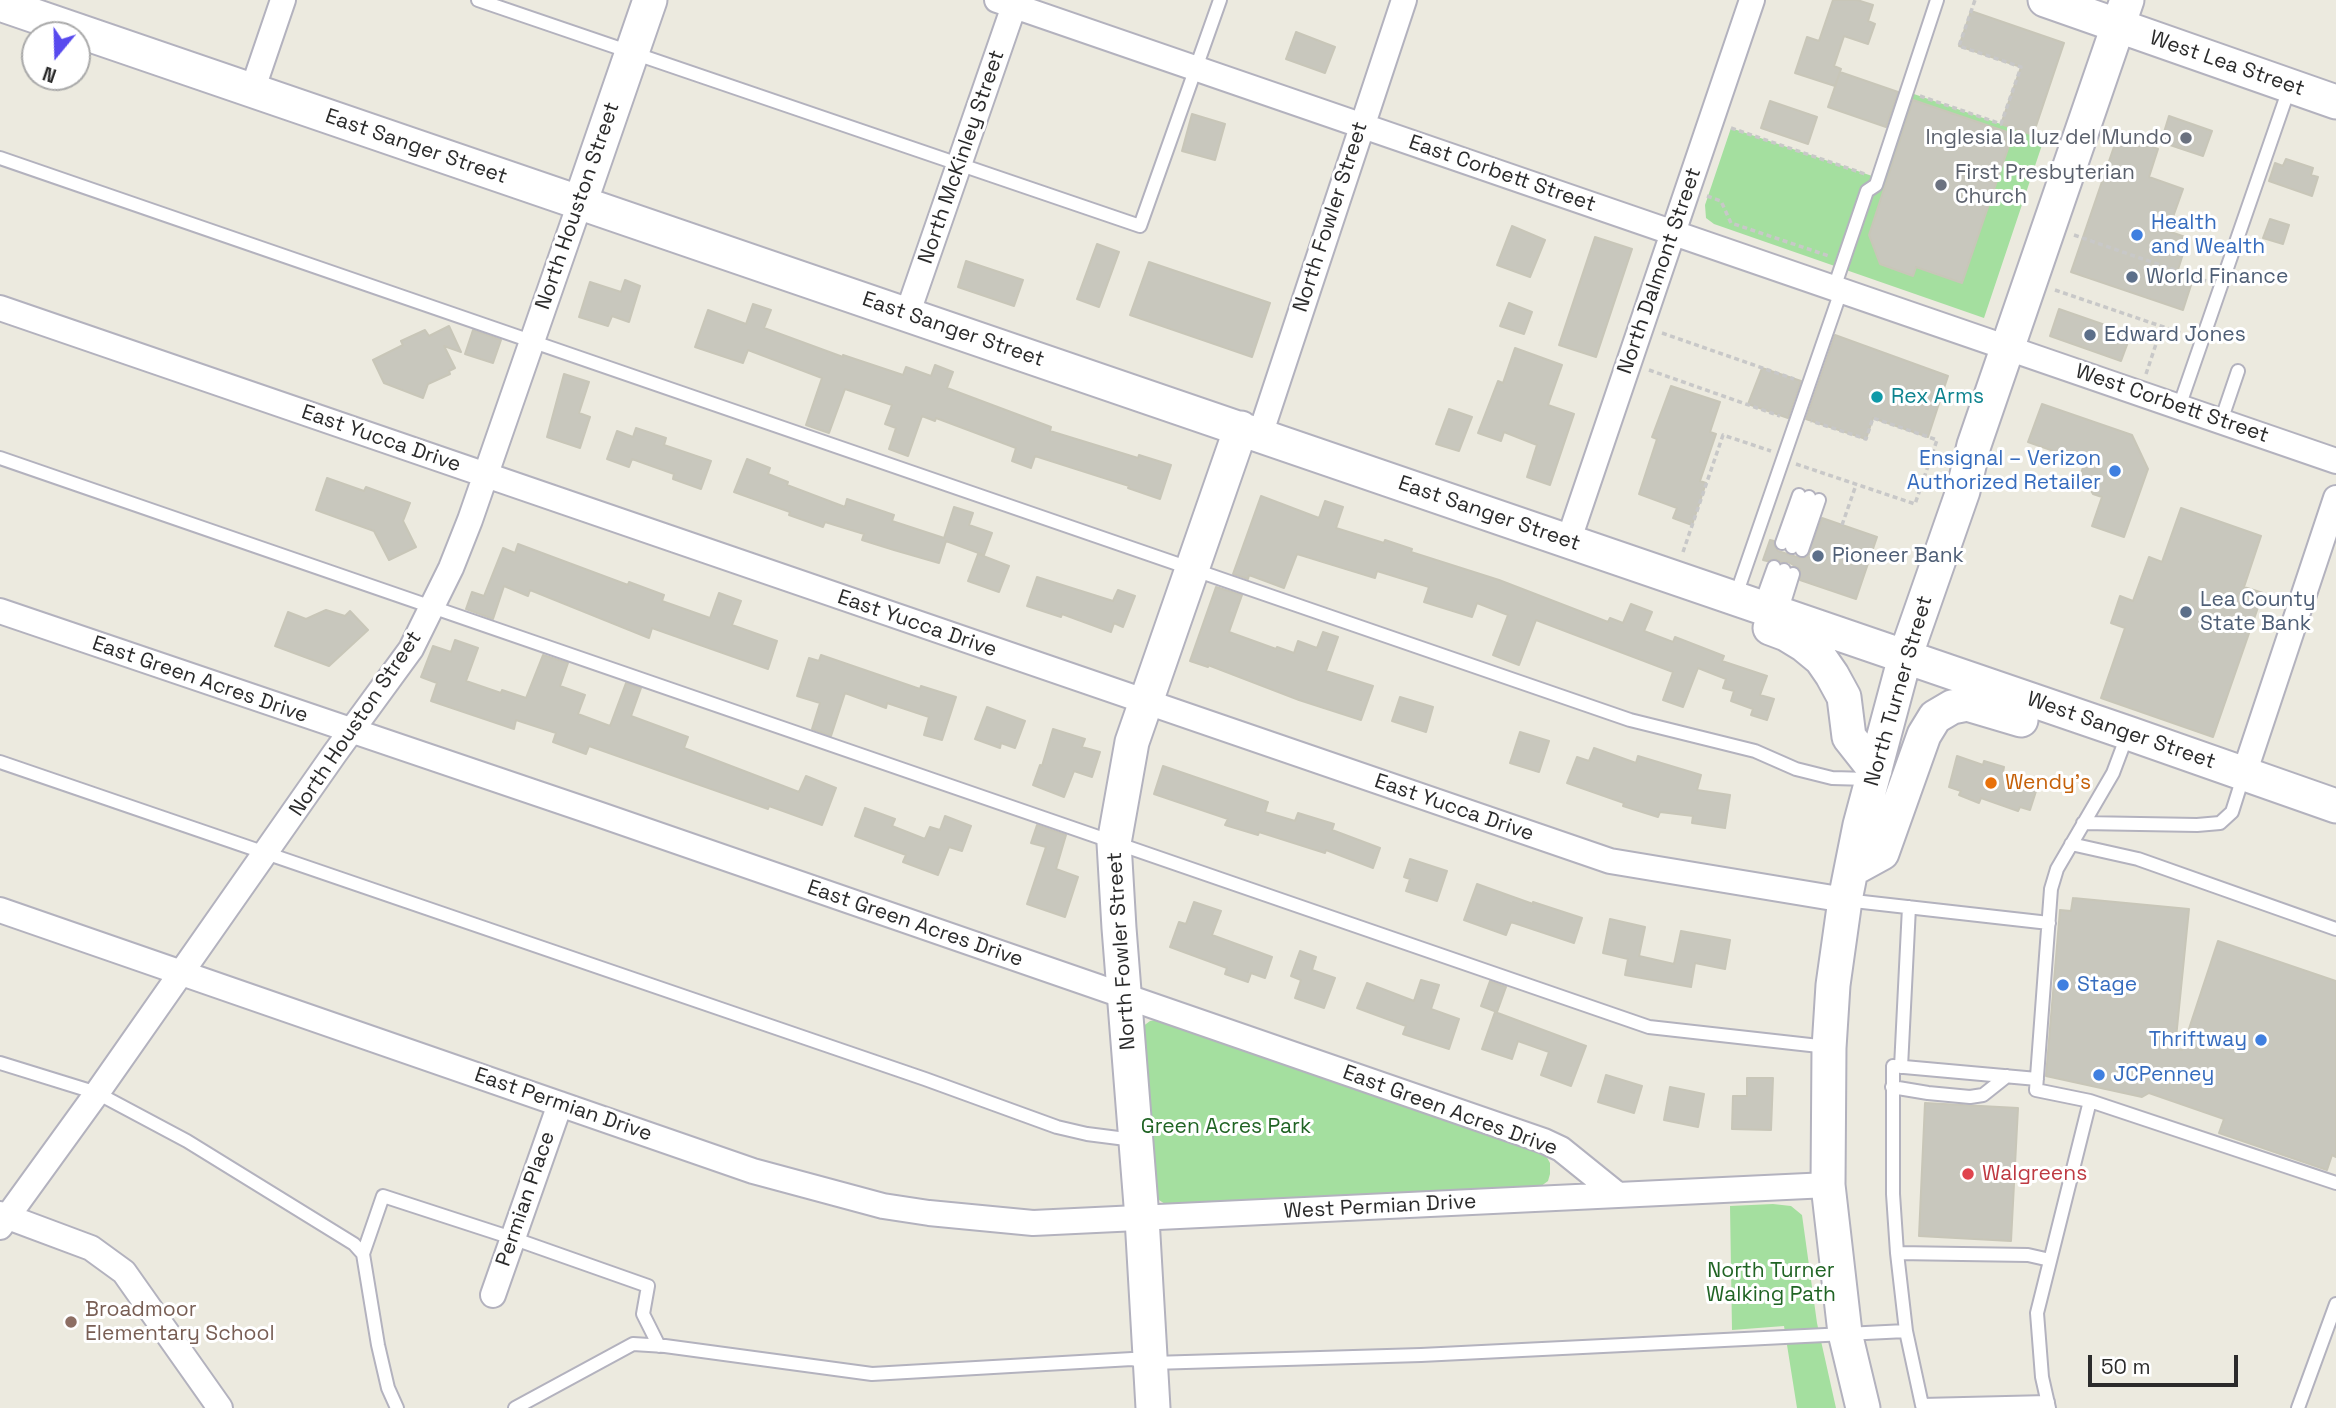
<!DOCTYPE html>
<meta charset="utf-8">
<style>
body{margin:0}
#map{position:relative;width:2336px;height:1408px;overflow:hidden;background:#eceadf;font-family:"Space Grotesk",sans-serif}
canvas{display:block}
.north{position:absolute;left:21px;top:21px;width:70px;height:70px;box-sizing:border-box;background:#fff;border:2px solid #aaa;border-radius:50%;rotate:199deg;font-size:19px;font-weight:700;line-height:28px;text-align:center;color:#2b2b2b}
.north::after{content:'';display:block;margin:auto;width:24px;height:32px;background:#584aee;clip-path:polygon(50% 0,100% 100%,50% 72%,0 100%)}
.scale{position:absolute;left:2088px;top:1355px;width:150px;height:32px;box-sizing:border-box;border:4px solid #2b2b2b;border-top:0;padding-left:9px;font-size:21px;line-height:24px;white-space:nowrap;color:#2b2b2b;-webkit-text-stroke:5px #fff;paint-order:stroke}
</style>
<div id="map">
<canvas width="2336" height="1408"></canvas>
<div class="north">N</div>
<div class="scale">50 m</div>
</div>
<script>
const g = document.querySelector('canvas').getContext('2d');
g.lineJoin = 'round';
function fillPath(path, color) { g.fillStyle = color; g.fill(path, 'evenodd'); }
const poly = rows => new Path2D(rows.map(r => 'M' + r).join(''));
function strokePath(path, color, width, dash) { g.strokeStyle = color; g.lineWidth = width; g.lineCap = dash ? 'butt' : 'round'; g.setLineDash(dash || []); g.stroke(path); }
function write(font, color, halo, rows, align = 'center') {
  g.font = font + ' "Space Grotesk",sans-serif'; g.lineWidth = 6; g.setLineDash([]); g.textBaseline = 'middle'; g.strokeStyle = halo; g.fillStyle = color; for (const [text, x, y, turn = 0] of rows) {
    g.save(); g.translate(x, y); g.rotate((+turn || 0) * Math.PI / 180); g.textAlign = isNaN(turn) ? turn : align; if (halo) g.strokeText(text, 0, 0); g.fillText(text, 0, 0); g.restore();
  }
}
fillPath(poly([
 [1911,93,2044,139,1984,318,1714,224,1706,218,1705,205,1731,128,1881,179],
 [1156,1020,1539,1151,1545,1154,1550,1163,1550,1174,1548,1181,1537,1189,1165,1204,1156,1198,1142,1027,1150,1021],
 [1773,1204,1791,1206,1802,1215,1817,1323,1836,1408,1797,1408,1784,1326,1732,1330,1730,1206]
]), '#a4df9f');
const building = poly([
 [1833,0,1857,0,1873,5,1868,21,1875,24,1868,44,1844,36,1834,66,1841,69,1835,86,1795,73,1807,37,1819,41,1833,0],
 [1971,11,2064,43,2033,135,2001,124,2021,67,1959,46,1971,11],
 [1296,32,1335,47,1325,73,1286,59,1296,32],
 [1840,72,1898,92,1886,127,1828,107,1840,72],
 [1913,100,2013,134,1962,283,1916,267,1913,276,1880,264,1869,235,1913,100],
 [1770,101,1817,117,1808,144,1761,128,1770,101],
 [1192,114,1225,124,1215,160,1182,151,1192,114],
 [2169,116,2212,131,2203,156,2161,142,2169,116],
 [2118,135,2158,149,2149,177,2183,189,2168,231,2188,238,2176,276,2192,282,2183,310,2071,272,2118,135],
 [2286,159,2313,168,2311,175,2318,177,2312,196,2269,181,2275,163,2283,166,2286,159],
 [2270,219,2289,225,2283,244,2263,238,2270,219],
 [1512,226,1545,240,1530,277,1497,265,1512,226],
 [1595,237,1632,249,1596,357,1559,345,1595,237],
 [1097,244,1119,252,1099,307,1077,299,1097,244],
 [966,261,1023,280,1014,306,958,287,966,261],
 [1149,262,1270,303,1252,357,1130,315,1149,262],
 [625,280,640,286,629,322,612,316,608,326,579,317,590,282,621,292,625,280],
 [1509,303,1532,312,1524,334,1500,326,1509,303],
 [753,304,771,310,764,328,843,357,843,355,903,375,906,367,931,376,935,365,953,372,947,388,1051,427,1050,431,1138,458,1139,455,1171,465,1160,499,1128,488,1129,486,1035,456,1031,468,1012,461,1016,448,936,418,935,421,922,416,908,456,889,449,896,428,885,424,892,405,845,389,829,433,806,425,822,378,748,350,743,363,695,347,708,310,746,324,753,304],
 [2059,309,2131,334,2121,361,2050,336,2059,309],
 [449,326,461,352,444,346,455,368,449,371,450,374,428,384,423,398,384,383,373,360,403,345,401,341,425,330,429,336,449,326],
 [473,330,501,340,493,363,465,354,473,330],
 [1835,335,1948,376,1928,437,1873,418,1866,439,1806,419,1835,335],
 [1515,348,1562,365,1548,405,1574,414,1550,485,1527,477,1537,445,1504,432,1501,441,1478,433,1498,381,1503,383,1515,348],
 [1762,368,1801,381,1788,418,1748,404,1762,368],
 [564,374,589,382,579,413,590,417,580,448,547,437,564,374],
 [1671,386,1720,402,1710,432,1716,434,1700,481,1706,483,1692,525,1673,518,1677,508,1639,494,1657,439,1652,437,1671,386],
 [2042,404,2132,435,2148,469,2124,537,2092,526,2102,497,2093,494,2081,473,2085,462,2028,442,2042,404],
 [1449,409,1472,417,1459,451,1436,444,1449,409],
 [636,428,666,438,664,445,711,461,701,489,673,479,674,474,632,459,629,467,607,459,617,431,633,437,636,428],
 [747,459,770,468,768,474,788,482,787,485,845,507,847,499,894,515,892,521,944,538,954,507,973,513,969,525,992,533,984,555,946,541,939,563,894,550,862,540,864,534,825,522,823,527,789,515,790,512,734,492,747,459],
 [327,478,364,491,366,487,410,503,403,521,416,547,389,560,374,531,316,510,327,478],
 [1261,496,1319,518,1325,501,1343,507,1336,528,1384,543,1385,540,1412,549,1411,552,1499,580,1608,622,1610,618,1623,623,1631,604,1652,612,1644,631,1673,642,1675,637,1724,656,1722,661,1767,676,1760,695,1774,699,1767,720,1751,715,1753,709,1731,701,1734,691,1723,688,1726,679,1698,668,1683,707,1663,700,1673,672,1536,620,1519,665,1493,655,1508,615,1477,603,1472,617,1424,602,1429,587,1377,571,1375,578,1297,554,1284,588,1249,575,1248,579,1233,574,1261,496],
 [2181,508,2261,536,2244,587,2263,593,2213,737,2101,698,2125,628,2111,623,2120,596,2133,601,2149,557,2162,562,2181,508],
 [1822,518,1877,537,1856,599,1800,580,1800,569,1788,562,1781,562,1776,559,1767,561,1763,560,1770,540,1774,541,1774,545,1778,551,1800,558,1807,557,1822,518],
 [518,544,628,585,629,582,664,595,662,601,710,618,719,593,741,601,732,625,777,641,768,669,652,628,649,638,530,590,528,596,504,586,493,619,466,609,472,592,484,596,503,548,515,553,518,544],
 [978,554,1009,566,999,592,968,581,978,554],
 [1037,577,1113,601,1118,590,1135,596,1123,627,1114,623,1111,632,1062,614,1061,617,1027,606,1037,577],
 [1216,587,1242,595,1229,632,1276,649,1277,647,1294,653,1298,641,1317,648,1323,632,1338,637,1326,671,1373,686,1361,720,1299,700,1208,665,1208,667,1190,661,1216,587],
 [326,610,345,616,350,611,368,630,329,666,275,646,288,612,306,619,326,610],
 [455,640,478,648,466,681,501,693,502,690,526,698,543,655,568,663,560,686,585,695,578,714,610,726,626,683,641,688,631,716,688,737,684,748,799,792,806,776,836,788,822,825,769,806,768,809,589,746,586,754,553,742,556,733,516,720,514,729,431,701,437,683,421,677,433,646,451,652,455,640],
 [821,655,920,689,921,686,956,697,942,740,924,735,929,717,887,703,886,708,845,693,831,736,812,729,820,703,797,696,809,658,819,661,821,655],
 [1400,697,1433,707,1426,732,1392,721,1400,697],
 [987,707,1025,721,1015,748,1001,743,1000,748,975,739,987,707],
 [1053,729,1085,739,1082,747,1100,752,1092,777,1074,771,1064,797,1033,785,1040,765,1042,766,1053,729],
 [1520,732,1549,741,1539,772,1510,763,1520,732],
 [1594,748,1636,763,1638,756,1701,775,1697,790,1730,795,1725,828,1692,823,1693,816,1660,812,1658,817,1623,806,1624,803,1567,783,1577,757,1589,761,1594,748],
 [1957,756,1983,765,1984,761,2004,767,2003,772,2038,785,2030,810,2020,807,2018,811,1981,798,1979,803,1959,795,1961,791,1949,787,1957,756],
 [1163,766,1268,802,1265,812,1295,821,1298,813,1334,824,1332,830,1380,848,1373,868,1326,850,1325,853,1259,832,1258,835,1225,825,1228,819,1154,794,1163,766],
 [865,808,895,819,892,826,925,839,930,827,940,830,945,816,971,826,962,851,949,847,938,875,903,862,906,855,855,836,865,808],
 [1037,825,1066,835,1056,869,1078,877,1065,917,1027,904,1046,847,1031,843,1037,825],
 [1410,859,1447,871,1437,901,1406,891,1410,879,1404,877,1410,859],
 [1477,884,1533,904,1533,902,1582,918,1574,943,1511,922,1506,935,1464,920,1477,884],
 [2073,898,2189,909,2175,1048,2182,1050,2218,941,2336,981,2336,1157,2332,1155,2327,1170,2219,1133,2224,1119,2149,1093,2142,1097,2046,1076,2060,910,2071,911,2073,898],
 [1194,902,1221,911,1212,935,1272,957,1265,978,1251,973,1248,982,1225,974,1227,968,1170,947,1179,922,1186,924,1194,902],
 [1610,919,1645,927,1639,956,1674,964,1681,931,1730,940,1725,969,1695,963,1691,987,1625,975,1628,959,1603,953,1610,919],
 [1300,951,1316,957,1312,970,1335,978,1324,1008,1295,998,1301,980,1291,976,1300,951],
 [1421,980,1439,985,1431,1009,1459,1019,1449,1049,1403,1034,1406,1026,1357,1008,1367,983,1414,1001,1421,980],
 [1490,981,1506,987,1497,1012,1481,1006,1490,981],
 [1495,1012,1586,1046,1571,1086,1541,1075,1549,1052,1518,1041,1512,1059,1482,1049,1495,1012],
 [1606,1075,1642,1086,1634,1113,1598,1102,1606,1075],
 [1747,1078,1773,1078,1771,1130,1732,1129,1733,1096,1747,1096,1747,1078],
 [1670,1087,1704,1094,1698,1127,1664,1120,1670,1087],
 [1925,1103,2018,1108,2011,1241,1919,1236,1925,1103]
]);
fillPath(building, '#c8c7bd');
strokePath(building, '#c8c6b8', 2);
const lane = poly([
 [478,0,1140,226,1220,0],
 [0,158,1630,720,1755,751,1796,769,1832,778,1869,779],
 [1834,288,1867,191,1876,185,1937,0],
 [2179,407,2290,86],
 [2221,421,2238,371],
 [0,458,1649,1027,1828,1047],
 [1782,543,1799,495],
 [1792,547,1809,497],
 [1802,550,1819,500],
 [1735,598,1841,291],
 [1760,606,1774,567],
 [1770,609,1784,570],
 [1781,613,1793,574],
 [0,762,925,1079,1057,1127,1087,1134,1134,1140],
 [2083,823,2197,825,2220,823,2232,812,2244,774],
 [2071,844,2138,859,2336,929],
 [1845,900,2049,923],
 [0,1063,97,1093,187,1141,354,1244,363,1254,378,1345,388,1388,397,1408],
 [1901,1067,1909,907],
 [2037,1079,1893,1066,1893,1194,1897,1253,2028,1255,2050,1260],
 [1892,1087,1928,1093,1970,1097,1983,1095,2007,1076],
 [2090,1101,2336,1183],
 [363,1254,383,1196,512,1238,648,1286,643,1314,659,1346],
 [1906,1331,1922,1405,2048,1402],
 [515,1408,633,1344,665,1346,872,1374,1132,1359,1152,1363,1421,1355,1906,1331,1897,1253],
 [2049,1408,2042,1377,2037,1313,2090,1101,2036,1090,2051,889,2057,869,2113,773,2128,733],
 [2298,1408,2336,1304]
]);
const street = poly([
 [997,0,2336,461],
 [252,91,283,0],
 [0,308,1610,861,1845,900],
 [907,315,1016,0],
 [1260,435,1404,0],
 [1568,542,1752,0],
 [0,611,598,814,1544,1141,1561,1149,1618,1195,1828,1185],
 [2244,774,2336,498],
 [0,910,753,1171,883,1206,929,1213,1033,1223,1618,1195],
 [0,1214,91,1248,124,1272,220,1408],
 [0,1227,97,1093,335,753,411,649,451,568,470,520,580,203],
 [493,1295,560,1104]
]);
const secondary = poly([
 [2045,0,2336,102],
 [0,4,2128,733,2336,806],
 [580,203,650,0],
 [1770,628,1786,634,1804,645,1821,659,1832,675,1844,697,1849,737,1875,770],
 [1851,870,1882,853,1924,735,1935,717,1952,707,1967,704,2021,720],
 [1153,1408,1142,1218,1119,928,1114,843,1132,742,1241,428],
 [1863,1408,1845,1333,1828,1185,1829,1048,1833,985,1845,900,1860,825,1905,657,1963,491,1974,445,2127,0]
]);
strokePath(lane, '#b3b2be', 16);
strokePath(street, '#b3b2be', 28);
strokePath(secondary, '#b3b2be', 37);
strokePath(poly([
 [1920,96,2001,124,2021,67,1959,46,1975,0],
 [1731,128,1865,174],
 [1707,196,1721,201,1731,223,1829,256],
 [2074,235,2206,281],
 [2055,290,2187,335],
 [1662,333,1794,379],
 [1649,370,1780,416],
 [2146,374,2162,326],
 [1796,464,1915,504,1937,440,1873,418,1866,439,1811,421],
 [1842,525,1856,485],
 [1683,552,1723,435,1771,451]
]), '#c8c8c8', 3.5, [5, 3.5]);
strokePath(lane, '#fff', 12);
strokePath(street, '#fff', 24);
strokePath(secondary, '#fff', 33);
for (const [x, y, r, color] of [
 [2186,138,7,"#6b7280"],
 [1941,185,7,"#6b7280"],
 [2137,235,7,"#3f7fe0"],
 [2132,277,7,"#5c6f8a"],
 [2090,335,7,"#5c6f8a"],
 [1877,397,7,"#0f9aa8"],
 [2115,471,7,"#3f7fe0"],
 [1818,556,7,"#5c6f8a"],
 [2186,612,7,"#5c6f8a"],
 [1991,783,7,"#e8710a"],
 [2063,985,7,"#3f7fe0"],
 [2261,1040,7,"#3f7fe0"],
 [2099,1075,7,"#3f7fe0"],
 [1968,1174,7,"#e0444e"],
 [71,1322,7,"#8d6e63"]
]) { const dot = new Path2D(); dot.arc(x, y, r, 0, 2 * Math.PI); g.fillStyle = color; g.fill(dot); strokePath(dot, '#fff', 2.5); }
write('21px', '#2b2b2b', '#fff', [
 ["West Lea Street",2227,64,19],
 ["East Sanger Street",416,147,19],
 ["North McKinley Street",962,157,-71],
 ["East Corbett Street",1502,174,19],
 ["North Houston Street",578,206,-71],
 ["North Fowler Street",1331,217,-72],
 ["North Dalmont Street",1660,271,-71],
 ["East Sanger Street",953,330,19],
 ["West Corbett Street",2172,404,19],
 ["East Yucca Drive",381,439,19],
 ["East Sanger Street",1489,514,19],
 ["East Yucca Drive",917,624,19],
 ["East Green Acres Drive",200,680,19],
 ["North Turner Street",1899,691,-74],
 ["North Houston Street",356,724,-56],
 ["West Sanger Street",2121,731,19],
 ["East Yucca Drive",1454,808,19],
 ["East Green Acres Drive",915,924,19],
 ["North Fowler Street",1122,951,-94],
 ["East Permian Drive",563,1105,19],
 ["East Green Acres Drive",1450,1111,20],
 ["Permian Place",526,1199,-71],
 ["West Permian Drive",1380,1207,-3]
]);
write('21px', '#5b616d', '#fff', [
 ["Inglesia la luz del Mundo",2172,138],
 ["First Presbyterian",1955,173,"left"],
 ["Church",1955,197,"left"]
], 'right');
write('21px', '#366cbe', '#fff', [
 ["Health",2151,223],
 ["and Wealth",2151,247],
 ["Ensignal – Verizon",2101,459,"right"],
 ["Authorized Retailer",2101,483,"right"],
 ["Stage",2077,985],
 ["Thriftway",2247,1040,"right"],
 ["JCPenney",2113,1075]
], 'left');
write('21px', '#4e5e75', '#fff', [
 ["World Finance",2146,277],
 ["Edward Jones",2104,335],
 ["Pioneer Bank",1832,556],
 ["Lea County",2200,600],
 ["State Bank",2200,624]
], 'left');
write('21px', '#0d838f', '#fff', [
 ["Rex Arms",1891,397]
], 'left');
write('21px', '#c56008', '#fff', [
 ["Wendy's",2005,783]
], 'left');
write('21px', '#206424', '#fff', [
 ["Green Acres Park",1226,1127],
 ["North Turner",1771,1271],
 ["Walking Path",1771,1295]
]);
write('21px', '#be3a42', '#fff', [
 ["Walgreens",1982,1174]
], 'left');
write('21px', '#785e54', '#fff', [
 ["Broadmoor",85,1310],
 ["Elementary School",85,1334]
], 'left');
</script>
